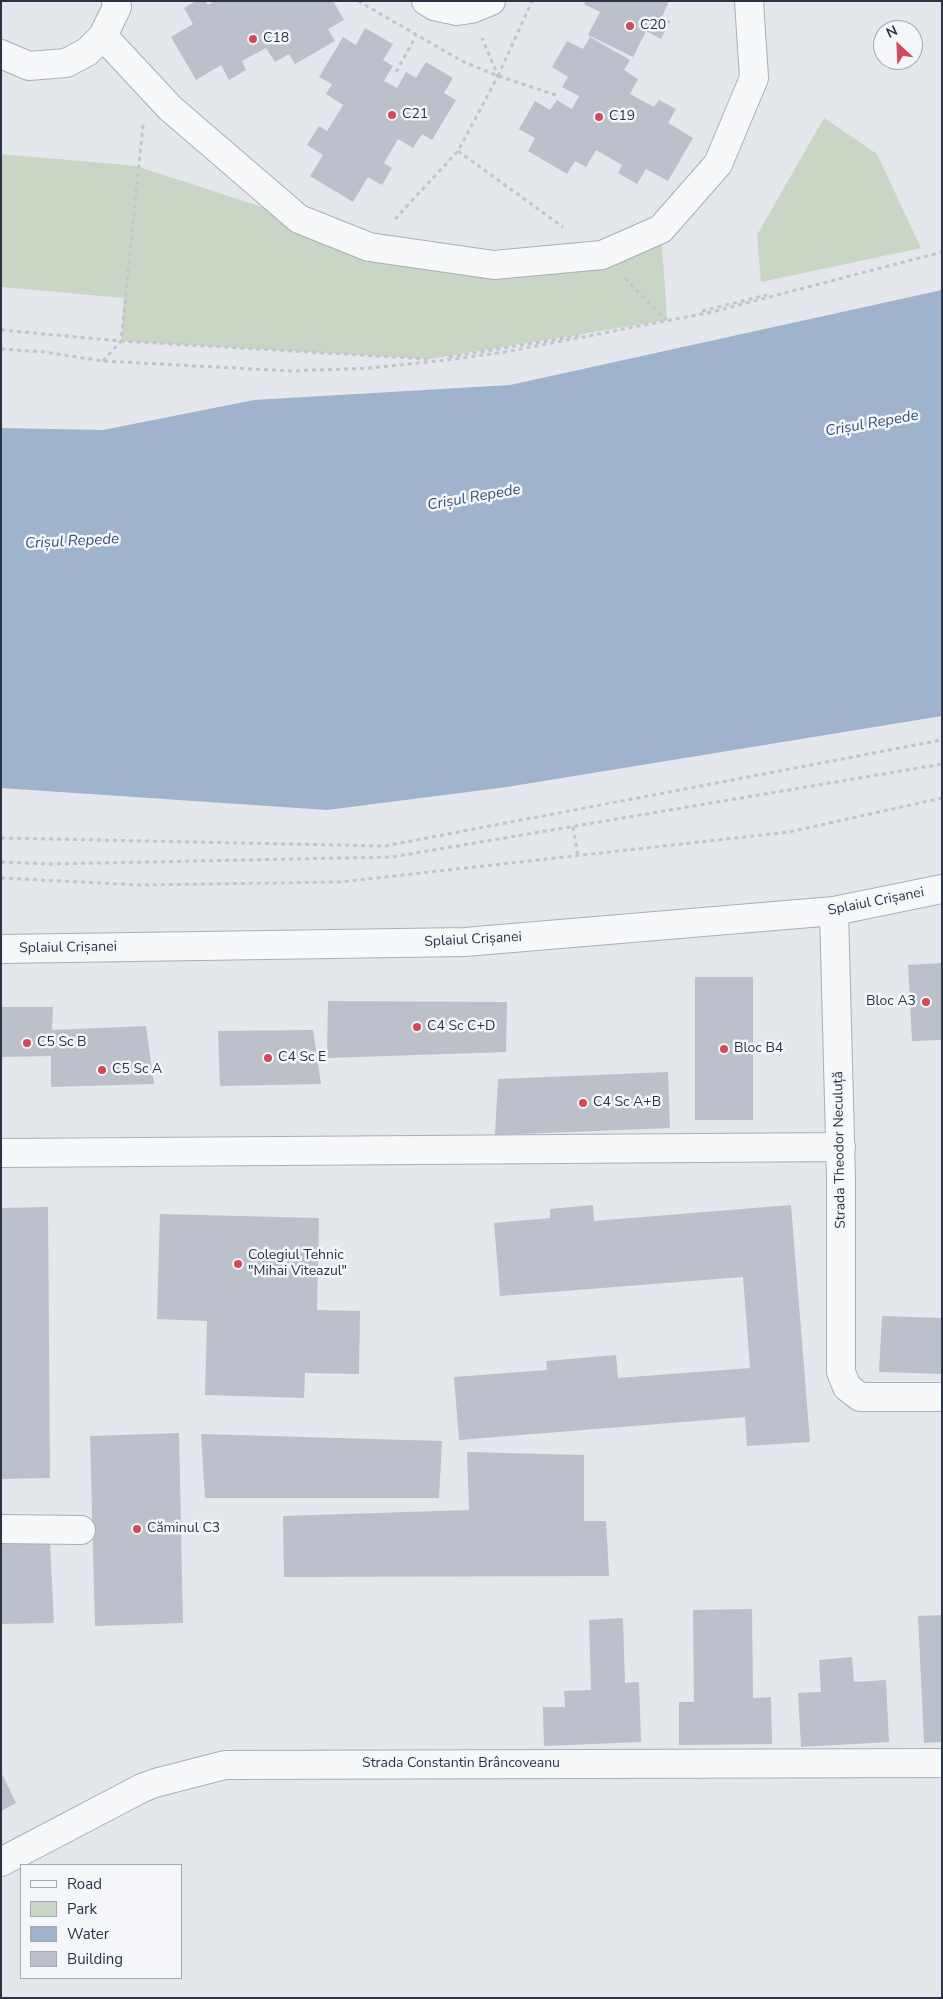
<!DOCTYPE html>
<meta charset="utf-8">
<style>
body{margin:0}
#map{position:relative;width:943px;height:1999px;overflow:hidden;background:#e4e7ec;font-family:"Nunito Sans",sans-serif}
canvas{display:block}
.frame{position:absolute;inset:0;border:2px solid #2b3445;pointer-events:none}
.legend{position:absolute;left:20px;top:1864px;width:162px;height:115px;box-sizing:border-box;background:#f4f6f9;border:1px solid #a4a8b1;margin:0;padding:6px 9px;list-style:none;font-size:15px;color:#2b3445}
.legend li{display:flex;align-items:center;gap:10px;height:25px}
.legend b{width:25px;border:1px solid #a4a8b1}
.north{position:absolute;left:873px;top:20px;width:50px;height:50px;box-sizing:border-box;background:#f4f6f9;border:1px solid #a4a8b1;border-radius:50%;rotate:335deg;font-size:14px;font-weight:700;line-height:20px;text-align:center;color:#2b3445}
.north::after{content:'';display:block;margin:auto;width:18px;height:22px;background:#d1495b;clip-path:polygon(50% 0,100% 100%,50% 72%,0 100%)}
</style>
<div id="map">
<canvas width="943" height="1999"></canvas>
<div class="frame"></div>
<ul class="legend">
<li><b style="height:6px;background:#f7f8fa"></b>Road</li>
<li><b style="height:14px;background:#c9d6c5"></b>Park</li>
<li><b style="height:14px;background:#9fb4cc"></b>Water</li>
<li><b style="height:14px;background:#bbc0ca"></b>Building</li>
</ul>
<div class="north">N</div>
</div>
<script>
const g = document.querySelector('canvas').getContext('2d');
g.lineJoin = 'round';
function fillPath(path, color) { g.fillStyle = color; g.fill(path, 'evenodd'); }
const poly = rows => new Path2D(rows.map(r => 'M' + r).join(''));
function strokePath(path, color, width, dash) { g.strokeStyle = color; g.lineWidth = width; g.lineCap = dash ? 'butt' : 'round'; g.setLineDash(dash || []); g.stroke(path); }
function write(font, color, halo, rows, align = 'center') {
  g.font = font + ' "Nunito Sans",sans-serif'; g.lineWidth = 5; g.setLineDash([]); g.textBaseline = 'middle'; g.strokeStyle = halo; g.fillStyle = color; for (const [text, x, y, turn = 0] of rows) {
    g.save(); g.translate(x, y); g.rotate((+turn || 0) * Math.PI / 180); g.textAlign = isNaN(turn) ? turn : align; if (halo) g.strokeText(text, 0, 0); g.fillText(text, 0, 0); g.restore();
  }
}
fillPath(poly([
 [824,118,877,154,921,248,761,282,757,235],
 [1,154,136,166,299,219,494,265,661,229,667,320,430,359,121,341,124,298,1,287]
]), '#c9d6c5');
fillPath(poly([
 [942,290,942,716,507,787,327,810,1,788,1,428,103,430,254,400,510,385]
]), '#9fb4cc');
fillPath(poly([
 [196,1,205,1,208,5,214,1,333,1,344,20,328,29,335,41,295,64,289,54,275,62,266,48,242,61,246,70,229,80,221,65,196,80,171,37,193,24,184,8],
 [586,1,669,1,662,17,670,21,661,39,646,31,633,57,588,35,600,12,584,4],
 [365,28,393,44,383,60,393,66,384,81,397,88,406,72,416,78,426,62,453,78,444,93,456,100,432,140,422,134,413,148,398,139,384,163,392,168,382,185,368,177,353,202,310,176,323,155,307,145,319,126,327,131,343,105,326,94,332,84,319,77,343,37,356,45],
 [590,37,630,60,624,70,638,79,630,94,654,107,659,100,676,109,668,123,693,138,668,181,646,169,637,184,618,173,622,165,596,150,586,167,575,161,567,174,528,151,535,138,519,129,535,101,550,110,557,100,572,109,579,96,562,87,568,77,552,67,567,41,583,49],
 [942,963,942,1040,912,1041,908,965],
 [695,977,753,977,753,1120,695,1120],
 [328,1001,507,1002,506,1052,327,1058],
 [1,1007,53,1007,52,1030,146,1026,154,1084,51,1087,51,1056,1,1057],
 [313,1030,321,1084,220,1086,218,1031],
 [668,1072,670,1128,495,1135,498,1079],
 [593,1205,594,1221,791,1205,810,1442,747,1446,745,1417,459,1440,454,1377,547,1370,546,1361,616,1355,618,1378,750,1368,743,1277,500,1296,494,1223,550,1218,550,1209],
 [48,1207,50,1478,1,1479,1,1208],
 [160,1214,319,1218,317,1310,360,1311,359,1374,305,1373,304,1398,205,1395,207,1321,157,1319],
 [882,1316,942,1318,942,1374,879,1372],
 [179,1433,183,1623,95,1626,90,1436],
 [201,1434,442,1441,439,1498,205,1498],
 [467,1452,584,1455,584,1521,606,1521,609,1576,284,1577,283,1516,469,1510],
 [1,1543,50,1543,54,1623,1,1624],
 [752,1609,753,1698,771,1697,772,1744,679,1745,679,1702,694,1702,693,1610],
 [942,1615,942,1742,924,1743,918,1616],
 [623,1618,625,1683,639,1682,641,1742,544,1746,543,1707,565,1707,564,1691,591,1690,589,1620],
 [852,1657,854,1682,886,1680,889,1742,801,1747,798,1693,821,1692,819,1660],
 [1,1772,16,1803,1,1811]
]), '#bbc0ca');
const minor = poly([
 [426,1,434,6,457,11,471,9,491,1],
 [103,36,170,108,299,219,369,247,494,265,602,255,661,229,718,164,754,78,749,1],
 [1,54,29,66,66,63,87,52,103,36,117,7,116,1],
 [834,911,841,1178,841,1372,847,1387,860,1397,942,1397],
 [1,949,465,942,834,911,942,889],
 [1,1153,841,1147],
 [1,1529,81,1530],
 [1,1862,142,1788,155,1783,225,1765,942,1763]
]);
strokePath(minor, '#a9aeb7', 30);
strokePath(poly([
 [358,1,462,61,498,76,559,96],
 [396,72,416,36],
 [498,76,532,1],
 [458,151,563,227],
 [395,219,458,151,498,76,482,38],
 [625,278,666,320],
 [702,311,767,295],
 [1,330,121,341,428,359],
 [1,349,44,352,103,361,291,371,370,368,447,360,505,352,712,312,942,252],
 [449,357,583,335],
 [103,361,121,341,143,125],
 [573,827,578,856],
 [1,838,385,846,942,740],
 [1,862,50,864,392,857,942,764],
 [1,878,139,885,340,882,789,832,942,798]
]), '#c2c5cb', 3, [4, 4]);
strokePath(minor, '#f7f8fa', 28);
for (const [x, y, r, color] of [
 [630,26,5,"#d1495b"],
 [253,39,5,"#d1495b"],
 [392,115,5,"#d1495b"],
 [599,117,5,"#d1495b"],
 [926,1002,5,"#d1495b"],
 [417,1027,5,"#d1495b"],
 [27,1043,5,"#d1495b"],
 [724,1049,5,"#d1495b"],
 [268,1058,5,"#d1495b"],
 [102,1070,5,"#d1495b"],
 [583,1103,5,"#d1495b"],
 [238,1264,5,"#d1495b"],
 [137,1529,5,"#d1495b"]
]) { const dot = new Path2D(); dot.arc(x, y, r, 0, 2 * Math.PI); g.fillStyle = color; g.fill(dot); strokePath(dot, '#f4f6f9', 2); }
write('14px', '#2b3445', '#f4f6f9', [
 ["C20",640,26],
 ["C18",263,39],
 ["C21",402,115],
 ["C19",609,117],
 ["Bloc A3",916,1002,"right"],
 ["C4 Sc C+D",427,1027],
 ["C5 Sc B",37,1043],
 ["Bloc B4",734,1049],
 ["C4 Sc E",278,1058],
 ["C5 Sc A",112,1070],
 ["C4 Sc A+B",593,1103],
 ["Colegiul Tehnic",248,1256],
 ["\"Mihai Viteazul\"",248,1272],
 ["Căminul C3",147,1529]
], 'left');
write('14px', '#2b3445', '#f4f6f9', [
 ["Splaiul Crișanei",876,902,-11],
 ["Splaiul Crișanei",473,940,-3],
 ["Splaiul Crișanei",68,948,-1],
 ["Strada Theodor Neculuță",840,1150,-91],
 ["Strada Constantin Brâncoveanu",461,1764]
]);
write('italic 15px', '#34527a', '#f4f6f9', [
 ["Crișul Repede",872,424,-10],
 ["Crișul Repede",474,498,-10],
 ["Crișul Repede",72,542,-3]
]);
</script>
